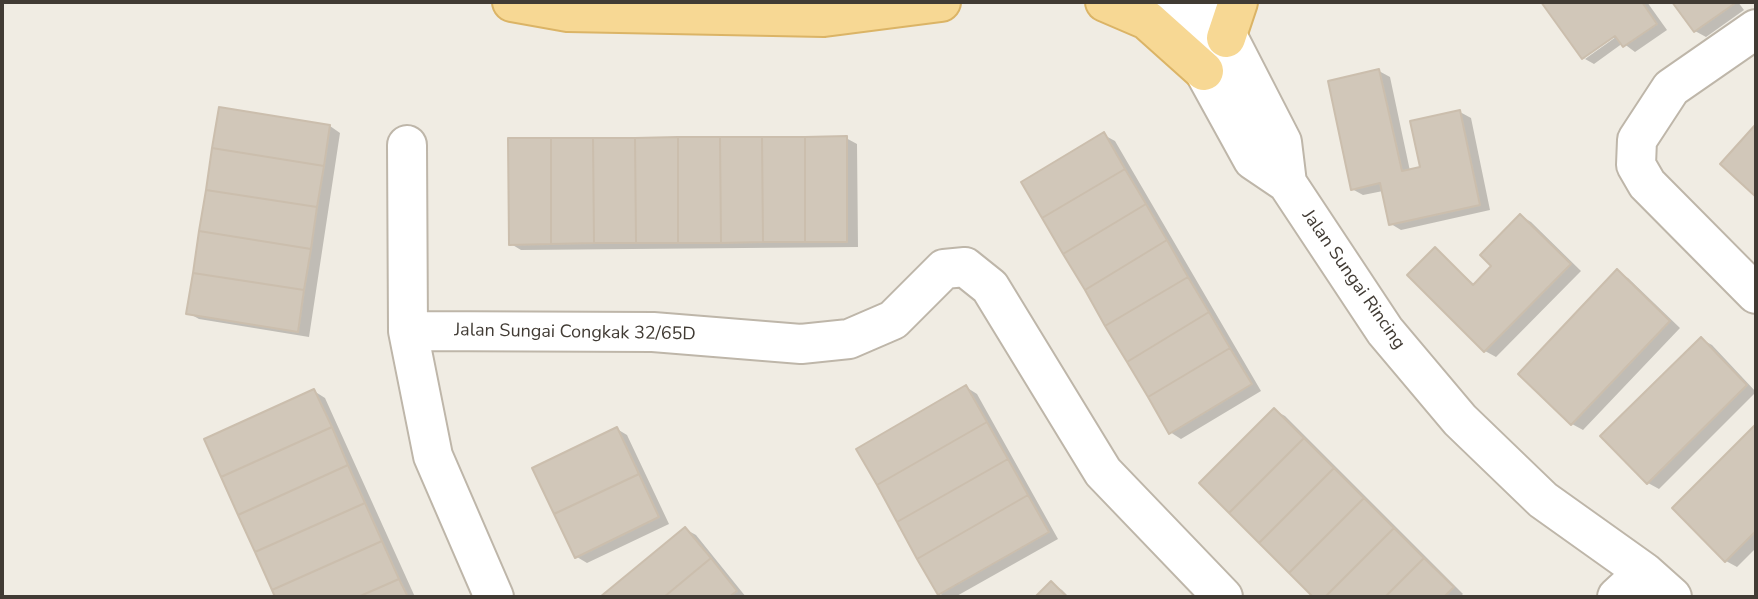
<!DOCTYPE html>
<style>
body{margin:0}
#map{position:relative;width:1758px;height:599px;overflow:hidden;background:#f0ece3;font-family:"Nunito Sans",sans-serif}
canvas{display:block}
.frame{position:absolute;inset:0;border:4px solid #413b34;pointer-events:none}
</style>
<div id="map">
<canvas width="1758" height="599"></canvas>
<div class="frame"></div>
</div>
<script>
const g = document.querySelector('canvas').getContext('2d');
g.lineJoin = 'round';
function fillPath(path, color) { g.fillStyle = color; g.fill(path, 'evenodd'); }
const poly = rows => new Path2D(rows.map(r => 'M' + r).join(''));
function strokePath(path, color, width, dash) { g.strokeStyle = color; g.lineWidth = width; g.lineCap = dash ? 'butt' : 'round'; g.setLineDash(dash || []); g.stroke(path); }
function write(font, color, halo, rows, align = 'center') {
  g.font = font + ' "Nunito Sans",sans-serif'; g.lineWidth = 5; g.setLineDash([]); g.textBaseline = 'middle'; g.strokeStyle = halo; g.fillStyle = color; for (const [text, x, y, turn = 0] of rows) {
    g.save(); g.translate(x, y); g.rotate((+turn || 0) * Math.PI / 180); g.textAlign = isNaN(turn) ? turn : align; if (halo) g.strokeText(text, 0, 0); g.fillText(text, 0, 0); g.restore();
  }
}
fillPath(poly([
 [1544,2,1647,2,1667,30,1635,52,1623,43,1594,64,1585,59,1623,32,1621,29,1585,55,1585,59],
 [1674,2,1738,2,1744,10,1706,37,1695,31],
 [1379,71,1390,77,1410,171,1422,168,1460,112,1471,118,1490,210,1401,230,1391,224,1383,191,1363,195,1352,189],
 [330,126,340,133,309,337,199,319,188,313],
 [1104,135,1115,141,1261,391,1181,439,1170,432],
 [846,138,857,144,858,247,521,250,511,244],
 [1521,216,1531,222,1581,271,1496,357,1485,351,1435,250,1475,285,1493,266],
 [1617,272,1628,278,1680,328,1583,430,1572,424],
 [1701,339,1712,345,1756,392,1659,489,1648,483],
 [966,387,977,394,1058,539,955,597,946,597,940,594],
 [314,391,325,398,415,597,277,597,207,440],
 [1274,410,1285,416,1463,594,1460,597,1316,597,1202,483],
 [1756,427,1756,548,1737,567,1726,561,1675,508],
 [617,429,627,435,669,524,587,563,577,557],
 [685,529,696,535,746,597,602,597],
 [1051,583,1062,590,1069,597,1037,597]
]), '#0003');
const building = poly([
 [1541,2,1642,2,1657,24,1623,47,1615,36,1582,59,1541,2],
 [1672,2,1733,2,1734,4,1694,32,1672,2],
 [1379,69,1402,171,1420,167,1410,121,1460,110,1480,205,1389,225,1380,183,1351,190,1328,81,1379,69],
 [219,107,330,125,324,166,212,148,219,107],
 [1756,124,1756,197,1720,164,1756,124],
 [1104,132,1125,169,1042,218,1021,182,1104,132],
 [847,136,847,242,805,242,805,137,847,136],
 [678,137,720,137,721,243,678,243,678,137],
 [678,137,678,243,636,243,635,138,678,137],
 [720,137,762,137,763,242,721,243,720,137],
 [762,137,805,137,805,242,763,242,762,137],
 [508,138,551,138,551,244,509,245,508,138],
 [551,138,593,138,594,243,551,244,551,138],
 [593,138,635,138,636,243,594,243,593,138],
 [212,148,324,166,317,207,206,190,212,148],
 [1125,169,1146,204,1063,254,1042,218,1125,169],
 [206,190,317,207,311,249,199,231,206,190],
 [1146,204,1167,240,1085,290,1063,254,1146,204],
 [1520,214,1571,264,1484,352,1407,275,1435,247,1473,285,1491,266,1480,255,1520,214],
 [199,231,311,249,304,290,193,273,199,231],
 [1167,240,1188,277,1105,326,1085,290,1167,240],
 [1617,269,1670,321,1571,425,1518,374,1617,269],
 [193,273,304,290,298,332,186,314,193,273],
 [1188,277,1209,312,1127,362,1105,326,1188,277],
 [1209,312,1230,348,1148,397,1127,362,1209,312],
 [1701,337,1747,385,1647,484,1600,436,1701,337],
 [1230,348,1252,384,1169,434,1148,397,1230,348],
 [966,385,987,422,877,485,856,449,966,385],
 [314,389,332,427,221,477,204,439,314,389],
 [1274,408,1304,438,1229,513,1199,483,1274,408],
 [987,422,1008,459,897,522,877,485,987,422],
 [1756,424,1756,531,1725,562,1672,508,1756,424],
 [332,427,348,465,238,515,221,477,332,427],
 [617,427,639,474,554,514,532,468,617,427],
 [1304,438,1334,468,1259,543,1229,513,1304,438],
 [1008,459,1028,495,917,559,897,522,1008,459],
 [348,465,365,503,255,552,238,515,348,465],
 [1334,468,1364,498,1289,573,1259,543,1334,468],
 [639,474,659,517,575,558,554,514,639,474],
 [1028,495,1049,532,938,595,917,559,1028,495],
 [1364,498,1394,528,1325,597,1313,597,1289,573,1364,498],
 [365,503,382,541,272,590,255,552,365,503],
 [685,527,711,558,664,597,600,597,685,527],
 [1394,528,1424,558,1385,597,1325,597,1394,528],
 [382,541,399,579,358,597,275,597,272,590,382,541],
 [711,558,737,591,729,597,664,597,711,558],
 [1424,558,1454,587,1444,597,1385,597,1424,558],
 [399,579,408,597,358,597,399,579],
 [1051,581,1067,597,1035,597,1051,581]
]);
fillPath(building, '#d1c7b9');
strokePath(building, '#cbbead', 2);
const minor = poly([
 [1174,2,1204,71,1253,160,1287,183,1385,331,1460,420,1543,500,1644,572,1672,597],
 [1210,2,1282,142,1287,183],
 [1756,29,1671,88,1637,140,1636,165,1647,184,1756,294],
 [407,145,408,331,433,456,494,597],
 [408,331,653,332,801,344,849,339,893,320,944,269,965,267,990,287,1103,472,1223,597],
 [1617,597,1644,572]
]);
const major = poly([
 [512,2,568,12,824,17,941,2],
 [1105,2,1147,20,1204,71],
 [1226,38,1238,2]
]);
strokePath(minor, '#beb6a9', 42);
strokePath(major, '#dbb466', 42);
strokePath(minor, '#fff', 38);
strokePath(major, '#f7d894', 38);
write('18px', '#413b34', '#fff', [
 ["Jalan Sungai Rincing",1353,280,55],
 ["Jalan Sungai Congkak 32/65D",575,333,1]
]);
</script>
